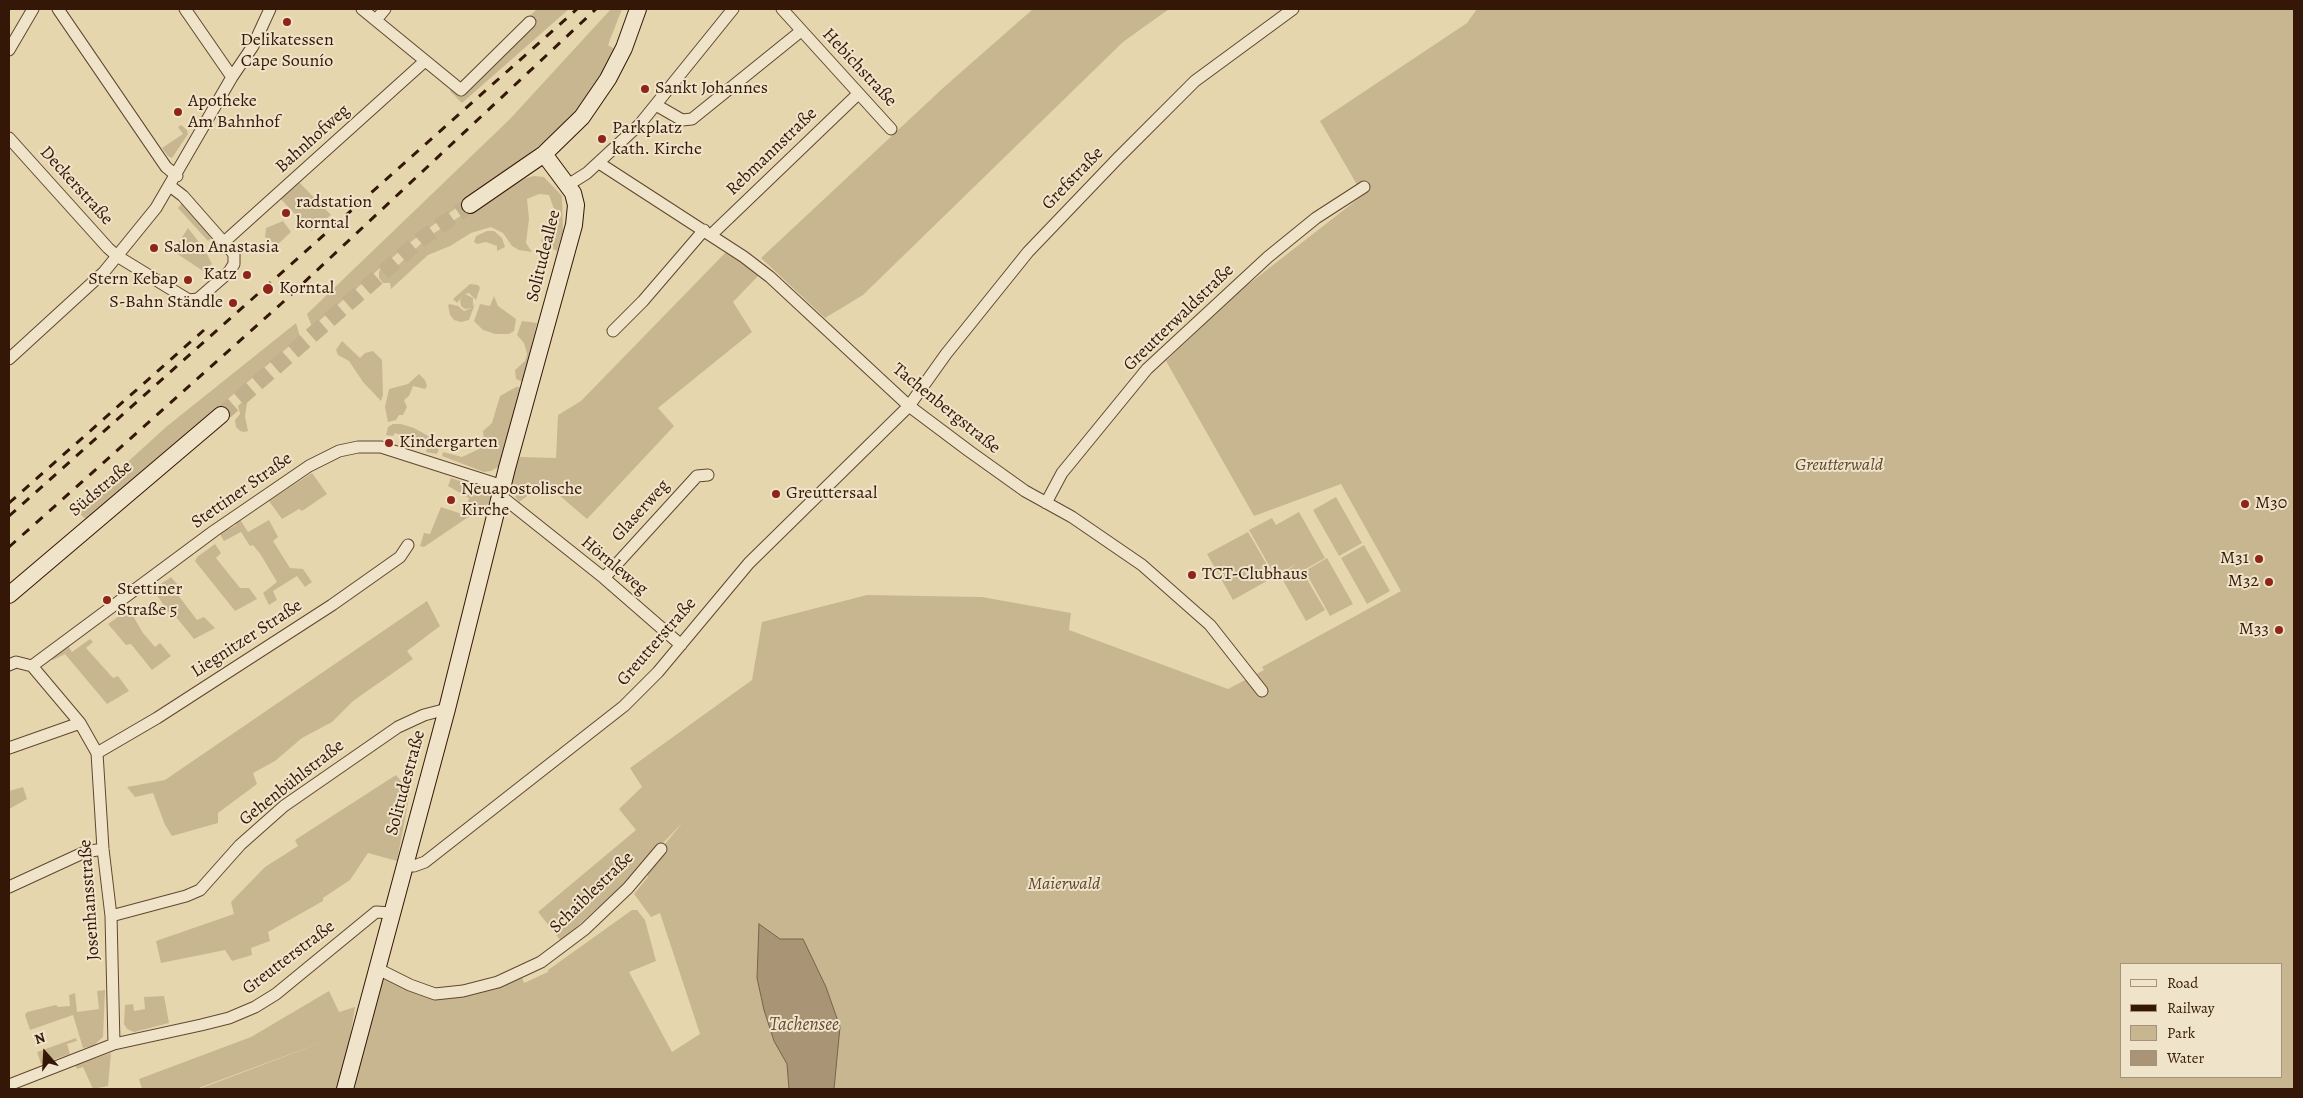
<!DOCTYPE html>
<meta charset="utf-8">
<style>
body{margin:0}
#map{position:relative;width:2303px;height:1098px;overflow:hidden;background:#e6d6ae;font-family:Alegreya,serif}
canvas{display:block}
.frame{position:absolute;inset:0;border:10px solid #341706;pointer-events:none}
.legend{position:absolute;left:2120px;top:963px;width:162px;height:115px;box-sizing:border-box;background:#efe4ca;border:1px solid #a4927c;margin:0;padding:6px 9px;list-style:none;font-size:15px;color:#341706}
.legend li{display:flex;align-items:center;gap:10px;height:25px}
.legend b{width:25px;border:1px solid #a4927c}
.north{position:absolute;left:20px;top:1028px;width:50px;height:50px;-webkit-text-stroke:4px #efe4ca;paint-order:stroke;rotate:341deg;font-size:14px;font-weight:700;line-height:20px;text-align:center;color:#341706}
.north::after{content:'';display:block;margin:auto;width:18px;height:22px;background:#341706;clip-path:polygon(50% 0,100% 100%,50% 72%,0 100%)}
</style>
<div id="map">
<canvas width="2303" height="1098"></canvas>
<div class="frame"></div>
<ul class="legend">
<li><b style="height:6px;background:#efe4ca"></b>Road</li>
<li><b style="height:6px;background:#341706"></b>Railway</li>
<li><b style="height:14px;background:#c8b691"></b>Park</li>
<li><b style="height:14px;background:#a99575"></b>Water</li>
</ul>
<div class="north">N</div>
</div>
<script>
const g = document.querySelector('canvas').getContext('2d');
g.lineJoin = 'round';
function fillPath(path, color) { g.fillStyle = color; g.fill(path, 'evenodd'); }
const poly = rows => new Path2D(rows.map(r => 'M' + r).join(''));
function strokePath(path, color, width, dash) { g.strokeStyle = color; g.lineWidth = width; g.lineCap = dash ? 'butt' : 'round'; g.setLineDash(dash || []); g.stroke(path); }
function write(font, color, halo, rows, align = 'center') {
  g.font = font + ' Alegreya,serif'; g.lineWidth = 4; g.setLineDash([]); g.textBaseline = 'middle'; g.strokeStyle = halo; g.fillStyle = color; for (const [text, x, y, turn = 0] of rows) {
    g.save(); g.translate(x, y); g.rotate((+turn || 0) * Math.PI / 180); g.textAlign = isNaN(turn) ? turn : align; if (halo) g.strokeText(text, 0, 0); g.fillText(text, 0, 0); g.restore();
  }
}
fillPath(poly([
 [537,9,569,9,462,103,450,91],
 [611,9,622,9,608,45,616,50,581,107,552,136,408,244,312,327,307,314,510,119],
 [1033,9,1169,9,1123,42,863,295,825,318,761,258,943,88],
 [1477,9,2294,9,2294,1089,199,1089,331,1039,196,1089,142,1089,139,1079,251,1037,329,991,339,1012,355,1007,351,1032,359,1029,376,968,435,994,463,991,522,977,524,983,548,972,548,970,632,910,637,910,645,920,656,961,629,972,672,1052,700,1034,660,913,651,917,634,894,648,877,645,868,683,822,626,882,561,941,538,912,636,830,619,809,642,787,630,768,752,680,762,622,867,595,982,597,1071,613,1069,630,1228,689,1264,670,1262,667,1401,591,1341,484,1254,516,1166,361,1241,290,1363,195,1320,121,1467,23],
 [2122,964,2282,964,2282,1077,2122,1077],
 [181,125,187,130,188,134,172,158,168,156,162,148,183,134,178,127],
 [534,176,544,177,562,196,563,231,557,251,541,243,542,238,552,238,554,209,549,195,539,194,527,199,529,219,526,243,532,252,519,250,512,246,503,233,491,227,471,233,450,246,428,255,391,289,390,283,383,283,379,278,379,272,381,268,389,266,394,269,428,237,465,213,473,210,526,178],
 [294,177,331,215,311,231,276,194],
 [182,203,213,237,208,241,178,208],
 [283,221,291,232,277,245,265,237,266,228],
 [188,228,205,250,212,264,203,271,173,251],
 [487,231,494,231,502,238,505,247,497,251,497,246,486,242,477,244,474,242,476,236],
 [727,251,758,276,733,302,752,332,658,408,674,426,587,519,545,483,519,502,509,488,520,457,556,458,558,415,581,401],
 [470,284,478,285,480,288,476,300,469,293,465,294,473,298,473,306,475,304,469,320,461,322,454,320,450,315,448,305,450,304,458,306,464,311,472,308,465,309,461,306,460,300,463,295,457,303,453,299],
 [494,296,498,306,516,319,514,331,509,334,495,334,483,330,474,321,480,304,490,306],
 [522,321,537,323,523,382,516,379,515,370,525,361,527,354,524,343,517,335],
 [296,323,300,337,87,520,75,510,166,427],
 [342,341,360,358,365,353,373,351,382,360,383,395,381,401,363,382,349,361,338,355,336,350],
 [419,374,425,380,427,386,425,389,413,386,409,396,404,400,407,407,403,415,399,415,396,420,388,422,385,407,389,389,408,384],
 [516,387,520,387,501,462,498,467,491,471,484,472,442,456,443,452,462,457,479,449,484,442,483,431,492,423,500,396],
 [242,402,247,403,245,416,248,431,244,432,240,431,236,427,235,420,240,414,238,406],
 [393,424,401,424,414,428,430,437,437,444,439,449,437,454,426,452,428,446,395,433,393,436,386,435,388,427],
 [312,473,327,494,302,511,299,509,282,519,269,501],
 [451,478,483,489,489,492,491,498,489,503,424,547,420,546,424,533,430,534,441,507,462,514,465,512,469,498,448,486],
 [1336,497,1362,543,1339,556,1313,510],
 [1299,512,1325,558,1302,571,1325,610,1306,621,1280,575,1298,563,1275,576,1249,530,1272,518,1276,525],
 [239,518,248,532,269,520,278,537,273,541,290,568,303,569,312,582,305,587,297,576,273,591,277,600,269,605,263,593,277,582,261,555,253,545,250,546,241,532,224,541,220,534,227,527,229,529,236,525,235,523],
 [1248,532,1274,577,1233,600,1207,554],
 [215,544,221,553,216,558,240,588,249,588,257,599,235,611,195,561,197,557],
 [1364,545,1390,591,1367,604,1341,558],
 [1327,558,1353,604,1330,616,1305,571],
 [171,577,178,585,175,591,197,620,204,617,215,628,194,639,172,612,168,612,153,589],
 [427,601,440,626,407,651,413,659,353,701,332,722,302,738,275,761,253,773,257,784,218,813,218,823,172,836,165,825,153,793,135,797,127,787,165,780],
 [129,609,143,633,155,647,160,643,171,656,152,670,131,644,126,645,108,624],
 [90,639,93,642,86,648,113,678,118,676,129,691,107,704,65,654,53,660,51,658,68,646,72,652],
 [396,775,410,792,397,861,368,853,350,880,323,898,323,901,268,932,270,941,251,948,252,955,232,961,225,950,161,963,156,941,234,914,231,902,265,867,298,846,295,840],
 [23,787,27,799,9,809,9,791],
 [105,990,103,1037,93,1046,83,1048,73,1015,30,1030,25,1015,27,1012,56,1005,58,1007,70,1006,69,995,75,993,77,1012,99,1009,97,991],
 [164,996,169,1023,134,1032,127,1029,124,1024,125,1005,133,1004,134,1011,145,1009,144,997],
 [76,1038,77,1041,67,1044,70,1054,41,1064,37,1052],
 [111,1053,108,1086,93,1089,83,1067,77,1069,75,1065]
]), '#c8b691');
const water = poly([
 [759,924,780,939,803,939,826,987,840,1027,834,1089,789,1089,787,1064,774,1041,764,1010,757,978,759,924]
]);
fillPath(water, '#a99575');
strokePath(water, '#7a6349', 1);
strokePath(poly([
 [221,415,420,240,470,205]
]), '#c2b08c', 16, [16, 8]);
const street = poly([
 [58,9,166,167,177,176],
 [185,9,232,77],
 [362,9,461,90,530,22],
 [782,9,891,129],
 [376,20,385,9],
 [9,50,33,9],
 [656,105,682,120,692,119,801,31],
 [9,138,108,248,117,256,179,294,189,300,198,299,229,272,234,264,234,254,183,196,170,186],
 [599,163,744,257,770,277,909,406,969,451,1025,491,1072,517,1142,565,1210,625,1262,691],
 [568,185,587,173,640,124,733,9],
 [711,235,858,94],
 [223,243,425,61],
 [613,331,643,301,704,230],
 [9,359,104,272,156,208,232,77,253,46,270,9],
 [501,496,604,578,681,645],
 [1046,503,1062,473,1147,369,1268,257,1316,218,1364,187],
 [604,578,697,476,708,475],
 [9,665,16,662,32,666,80,723,97,753,103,849,111,916,114,1044],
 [32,666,214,531,309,466,339,451,358,447,381,447,503,486],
 [9,748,80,723],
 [97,753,157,718,332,605,400,557,408,545],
 [405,866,414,866,425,862,624,706,658,672,749,563,909,406,946,354,1028,252,1118,158,1195,81,1293,9],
 [9,887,85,852,103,849],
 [111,916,186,896,200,890,240,845,284,806,398,727,424,715,447,709],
 [376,968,410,985,435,994,463,991,498,982,541,962,585,929,628,888,661,849],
 [9,1085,114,1044,201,1025,229,1018,255,1007,276,994,376,912,392,913]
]);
const secondary = poly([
 [470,205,544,154,582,117,608,79,624,48,638,9],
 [9,595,221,415],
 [345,1089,447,709,507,468,574,225,576,205,573,193,544,154]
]);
strokePath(street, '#604730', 13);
strokePath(secondary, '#341706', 18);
strokePath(street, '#efe4ca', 11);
strokePath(secondary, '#efe4ca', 16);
strokePath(poly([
 [9,503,204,330],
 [9,516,577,9],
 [9,547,282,303,596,9]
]), '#341706', 3, [9, 9]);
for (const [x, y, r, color] of [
 [287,22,5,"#8f2418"],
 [645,89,5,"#8f2418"],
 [178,112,5,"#8f2418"],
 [602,139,5,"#8f2418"],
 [286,213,5,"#8f2418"],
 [154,248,5,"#8f2418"],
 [247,275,5,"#8f2418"],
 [188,280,5,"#8f2418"],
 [268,289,6,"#8f2418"],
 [233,303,5,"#8f2418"],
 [389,443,5,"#8f2418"],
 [776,494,5,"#8f2418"],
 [451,500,5,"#8f2418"],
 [2245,504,5,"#8f2418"],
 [2259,559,5,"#8f2418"],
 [1192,575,5,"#8f2418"],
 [2269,582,5,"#8f2418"],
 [107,600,5,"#8f2418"],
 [2279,630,5,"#8f2418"]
]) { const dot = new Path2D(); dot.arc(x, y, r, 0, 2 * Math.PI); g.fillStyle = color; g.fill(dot); strokePath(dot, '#efe4ca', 2); }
write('18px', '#341706', '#efe4ca', [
 ["Delikatessen",287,41,"center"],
 ["Cape Sounío",287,62,"center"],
 ["Sankt Johannes",655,89],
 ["Apotheke",188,102],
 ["Am Bahnhof",188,123],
 ["Parkplatz",612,129],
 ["kath. Kirche",612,150],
 ["radstation",296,203],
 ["korntal",296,224],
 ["Salon Anastasia",164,248],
 ["Katz",237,275,"right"],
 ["Stern Kebap",178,280,"right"],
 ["Korntal",279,289],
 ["S-Bahn Ständle",223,303,"right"],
 ["Kindergarten",399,443],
 ["Neuapostolische",461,490],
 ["Kirche",461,511],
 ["Greuttersaal",786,494],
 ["M30",2255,504],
 ["M31",2249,559,"right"],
 ["TCT-Clubhaus",1202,575],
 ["M32",2259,582,"right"],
 ["Stettiner",117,590],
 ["Straße 5",117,611],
 ["M33",2269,630,"right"]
], 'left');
write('18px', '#341706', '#efe4ca', [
 ["Hebichstraße",859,68,47],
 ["Bahnhofweg",313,139,-42],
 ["Rebmannstraße",772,152,-44],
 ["Grefstraße",1073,179,-46],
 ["Deckerstraße",76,186,48],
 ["Solitudeallee",544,256,-76],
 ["Greutterwaldstraße",1179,318,-44],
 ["Tachenbergstraße",946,409,39],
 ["Südstraße",101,489,-40],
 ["Stettiner Straße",242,491,-35],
 ["Glaserweg",641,511,-48],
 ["Hörnleweg",614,566,40],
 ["Liegnitzer Straße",247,639,-33],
 ["Greutterstraße",657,642,-49],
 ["Gehenbühlstraße",292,783,-38],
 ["Solitudestraße",406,783,-75],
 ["Schaiblestraße",592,893,-44],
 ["Josenhansstraße",90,900,-94],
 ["Greutterstraße",289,958,-37]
]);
write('italic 18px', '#604730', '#efe4ca', [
 ["Greutterwald",1839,466],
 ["Maierwald",1064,885]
]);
write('italic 19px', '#634932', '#efe4ca', [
 ["Tachensee",804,1025]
]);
</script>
